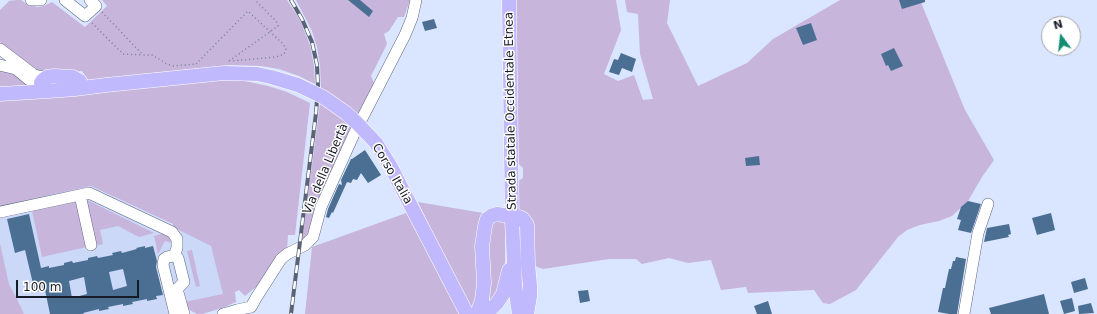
<!DOCTYPE html>
<meta charset="utf-8">
<style>
body{margin:0}
#map{position:relative;width:1097px;height:314px;overflow:hidden;background:#dae5ff;font-family:"DejaVu Sans",sans-serif}
canvas{display:block}
.north{position:absolute;left:1041px;top:16px;width:40px;height:40px;box-sizing:border-box;background:#fff;border:1px solid #a2a4a9;border-radius:50%;rotate:345deg;font-size:11px;font-weight:700;line-height:16px;text-align:center;color:#161b27}
.north::after{content:'';display:block;margin:auto;width:14px;height:18px;background:#118e74;clip-path:polygon(50% 0,100% 100%,50% 72%,0 100%)}
.scale{position:absolute;left:16px;top:280px;width:123px;height:18px;box-sizing:border-box;border:2px solid #161b27;border-top:0;padding-left:5px;font-size:12px;line-height:14px;white-space:nowrap;color:#161b27;-webkit-text-stroke:3px #fff;paint-order:stroke}
</style>
<div id="map">
<canvas width="1097" height="314"></canvas>
<div class="north">N</div>
<div class="scale">100 m</div>
</div>
<script>
const g = document.querySelector('canvas').getContext('2d');
g.lineJoin = 'round';
function fillPath(path, color) { g.fillStyle = color; g.fill(path, 'evenodd'); }
const poly = rows => new Path2D(rows.map(r => 'M' + r).join(''));
function strokePath(path, color, width, dash) { g.strokeStyle = color; g.lineWidth = width; g.lineCap = dash ? 'butt' : 'round'; g.setLineDash(dash || []); g.stroke(path); }
function write(font, color, halo, rows, align = 'center') {
  g.font = font + ' "DejaVu Sans",sans-serif'; g.lineWidth = 3; g.setLineDash([]); g.textBaseline = 'middle'; g.strokeStyle = halo; g.fillStyle = color; for (const [text, x, y, turn = 0] of rows) {
    g.save(); g.translate(x, y); g.rotate((+turn || 0) * Math.PI / 180); g.textAlign = isNaN(turn) ? turn : align; if (halo) g.strokeText(text, 0, 0); g.fillText(text, 0, 0); g.restore();
  }
}
fillPath(poly([
 [91,186,211,243,236,302,222,308,202,314,197,314,186,308,170,314,24,314,17,299,9,284,0,243,0,206]
]), '#cbd8f8');
fillPath(poly([
 [16,0,21,0,25,3,37,7,44,6,52,2,85,27,107,6,102,0,287,0,300,20,310,45,314,66,315,84,299,76,279,69,261,66,232,65,88,80,82,71,50,74,34,70,0,42,0,10,9,1],
 [296,0,410,0,404,17,398,17,389,31,384,34,387,44,371,76,374,83,317,205,311,224,309,232,306,238,302,241,320,104,321,87,320,65,317,47,312,31],
 [516,0,616,0,621,30,604,74,618,81,634,75,643,100,653,99,640,54,638,14,627,12,625,0,670,0,667,23,698,86,747,63,773,39,840,0,920,0,965,110,994,160,982,177,968,201,952,216,939,221,920,225,907,230,898,237,856,290,830,304,823,303,814,290,748,293,746,287,721,290,711,260,688,263,669,258,642,264,636,259,609,259,543,269,532,265,518,213,518,181,523,178,523,168,517,162],
 [0,69,13,71,30,85,0,88],
 [226,80,245,81,268,86,287,92,310,103,295,235,288,235,287,250,257,286,245,296,239,290,235,292,236,302,222,308,202,314,197,314,186,308,184,302,223,294,211,246,173,227,173,224,91,186,0,206,0,101],
 [85,199,154,233,139,237,118,226,100,230,103,244,95,246],
 [77,201,87,247,42,257,32,211],
 [418,202,483,213,484,216,475,306,469,306,458,286],
 [409,212,460,314,305,314,312,247],
 [505,217,505,262,502,286,488,307,489,224],
 [165,233,169,236,171,243,165,241,158,254,154,236],
 [0,243,9,284,17,299,24,314,0,314],
 [192,250,200,286,196,287,187,251]
]), '#c7b5dc');
fillPath(poly([
 [348,0,360,0,373,11,369,17],
 [899,0,925,0,925,2,902,9],
 [434,19,437,28,425,31,422,22],
 [811,23,817,40,803,45,796,28],
 [894,48,903,66,891,71,888,65,886,66,881,54],
 [621,53,636,59,632,72,622,68,619,75,609,72,614,59,618,60],
 [365,150,381,175,368,183,361,173,357,180,353,179,351,183,347,182,333,213,332,212,329,218,326,217,328,209,339,184,342,185,341,180,351,159,352,159],
 [759,156,760,165,746,166,745,158],
 [968,201,981,204,971,233,958,230,961,220,957,219,961,207],
 [1051,213,1055,230,1037,235,1032,218],
 [29,214,41,268,49,266,49,268,64,265,64,263,72,261,73,263,88,260,88,258,97,256,98,258,113,255,112,253,121,251,122,253,137,249,136,248,145,246,145,248,153,246,157,261,156,267,163,295,156,296,157,299,147,301,147,299,132,302,133,304,123,306,123,304,108,307,109,309,99,311,99,309,83,313,84,314,50,314,45,290,35,292,25,250,15,253,7,219],
 [123,269,127,286,113,290,109,272],
 [84,277,87,294,72,298,69,281],
 [1009,224,1011,234,1008,235,1009,237,984,242,987,228],
 [956,257,966,259,957,314,949,314,938,312,943,288,945,288,949,269,951,269,953,261,955,261],
 [1085,278,1088,289,1074,293,1071,282],
 [588,290,590,301,580,303,578,291],
 [1044,294,1049,314,991,314,989,308],
 [1072,298,1075,311,1064,314,1060,301],
 [768,301,772,314,757,314,754,306],
 [1091,303,1094,313,1079,314,1078,306]
]), '#4a6f92');
const minor = poly([
 [31,0,41,0],
 [65,0,85,16,96,6,90,0],
 [0,49,33,74,38,76,47,77],
 [0,65,16,69,33,83,37,85,42,87],
 [80,195,91,245],
 [0,212,89,193,172,232,177,239,177,248,174,256],
 [175,314,163,265,164,259,167,257,174,256,178,258,184,282,177,289,184,314],
 [223,314,237,310,251,307,256,298,281,259,287,254,305,245,313,237,321,207,354,134,405,35,412,18,416,0],
 [964,314,978,233,988,204]
]);
const major = poly([
 [509,0,512,221,515,285,519,314],
 [54,76,73,77,80,81,80,84,79,88,75,89,49,91,42,87,41,83,43,80,47,77,54,76],
 [75,89,106,85,224,73,257,74],
 [0,94,49,91],
 [397,179,467,314],
 [519,217,523,219,527,225,528,264,530,286,530,296,527,314],
 [477,314,482,300,484,283,482,246,485,226,487,219,491,216,497,214,503,215],
 [482,314,490,310,497,303,503,294,509,270]
]);
strokePath(minor, '#5a6682', 12);
strokePath(major, '#fff', 15);
strokePath(poly([
 [102,12,143,55,152,55,167,64,173,66,196,64],
 [92,23,123,54,143,55],
 [229,61,278,26,276,21,255,0],
 [196,64,248,11,283,44,286,49,284,54,276,57,231,61]
]), '#788093', 1.5, [1, 3]);
strokePath(minor, '#fff', 11);
strokePath(major, '#c1b9fe', 14);
const rail = poly([
 [291,0,302,19,312,42,317,65,318,87,316,113,291,314]
]);
strokePath(rail, '#5b6273', 4);
strokePath(rail, '#fff', 2.5, [8]);
const majorBridge = poly([
 [257,74,271,77,298,85,323,97,346,113,357,123,376,143,391,167,397,179]
]);
strokePath(majorBridge, '#fff', 15, []);
strokePath(majorBridge, '#c1b9fe', 14);
write('12px', '#161b27', '#fff', [
 ["Strada statale Occidentale Etnea",511,111,-91],
 ["Via della Libertà",326,169,-67],
 ["Corso Italia",392,174,60]
]);
</script>
